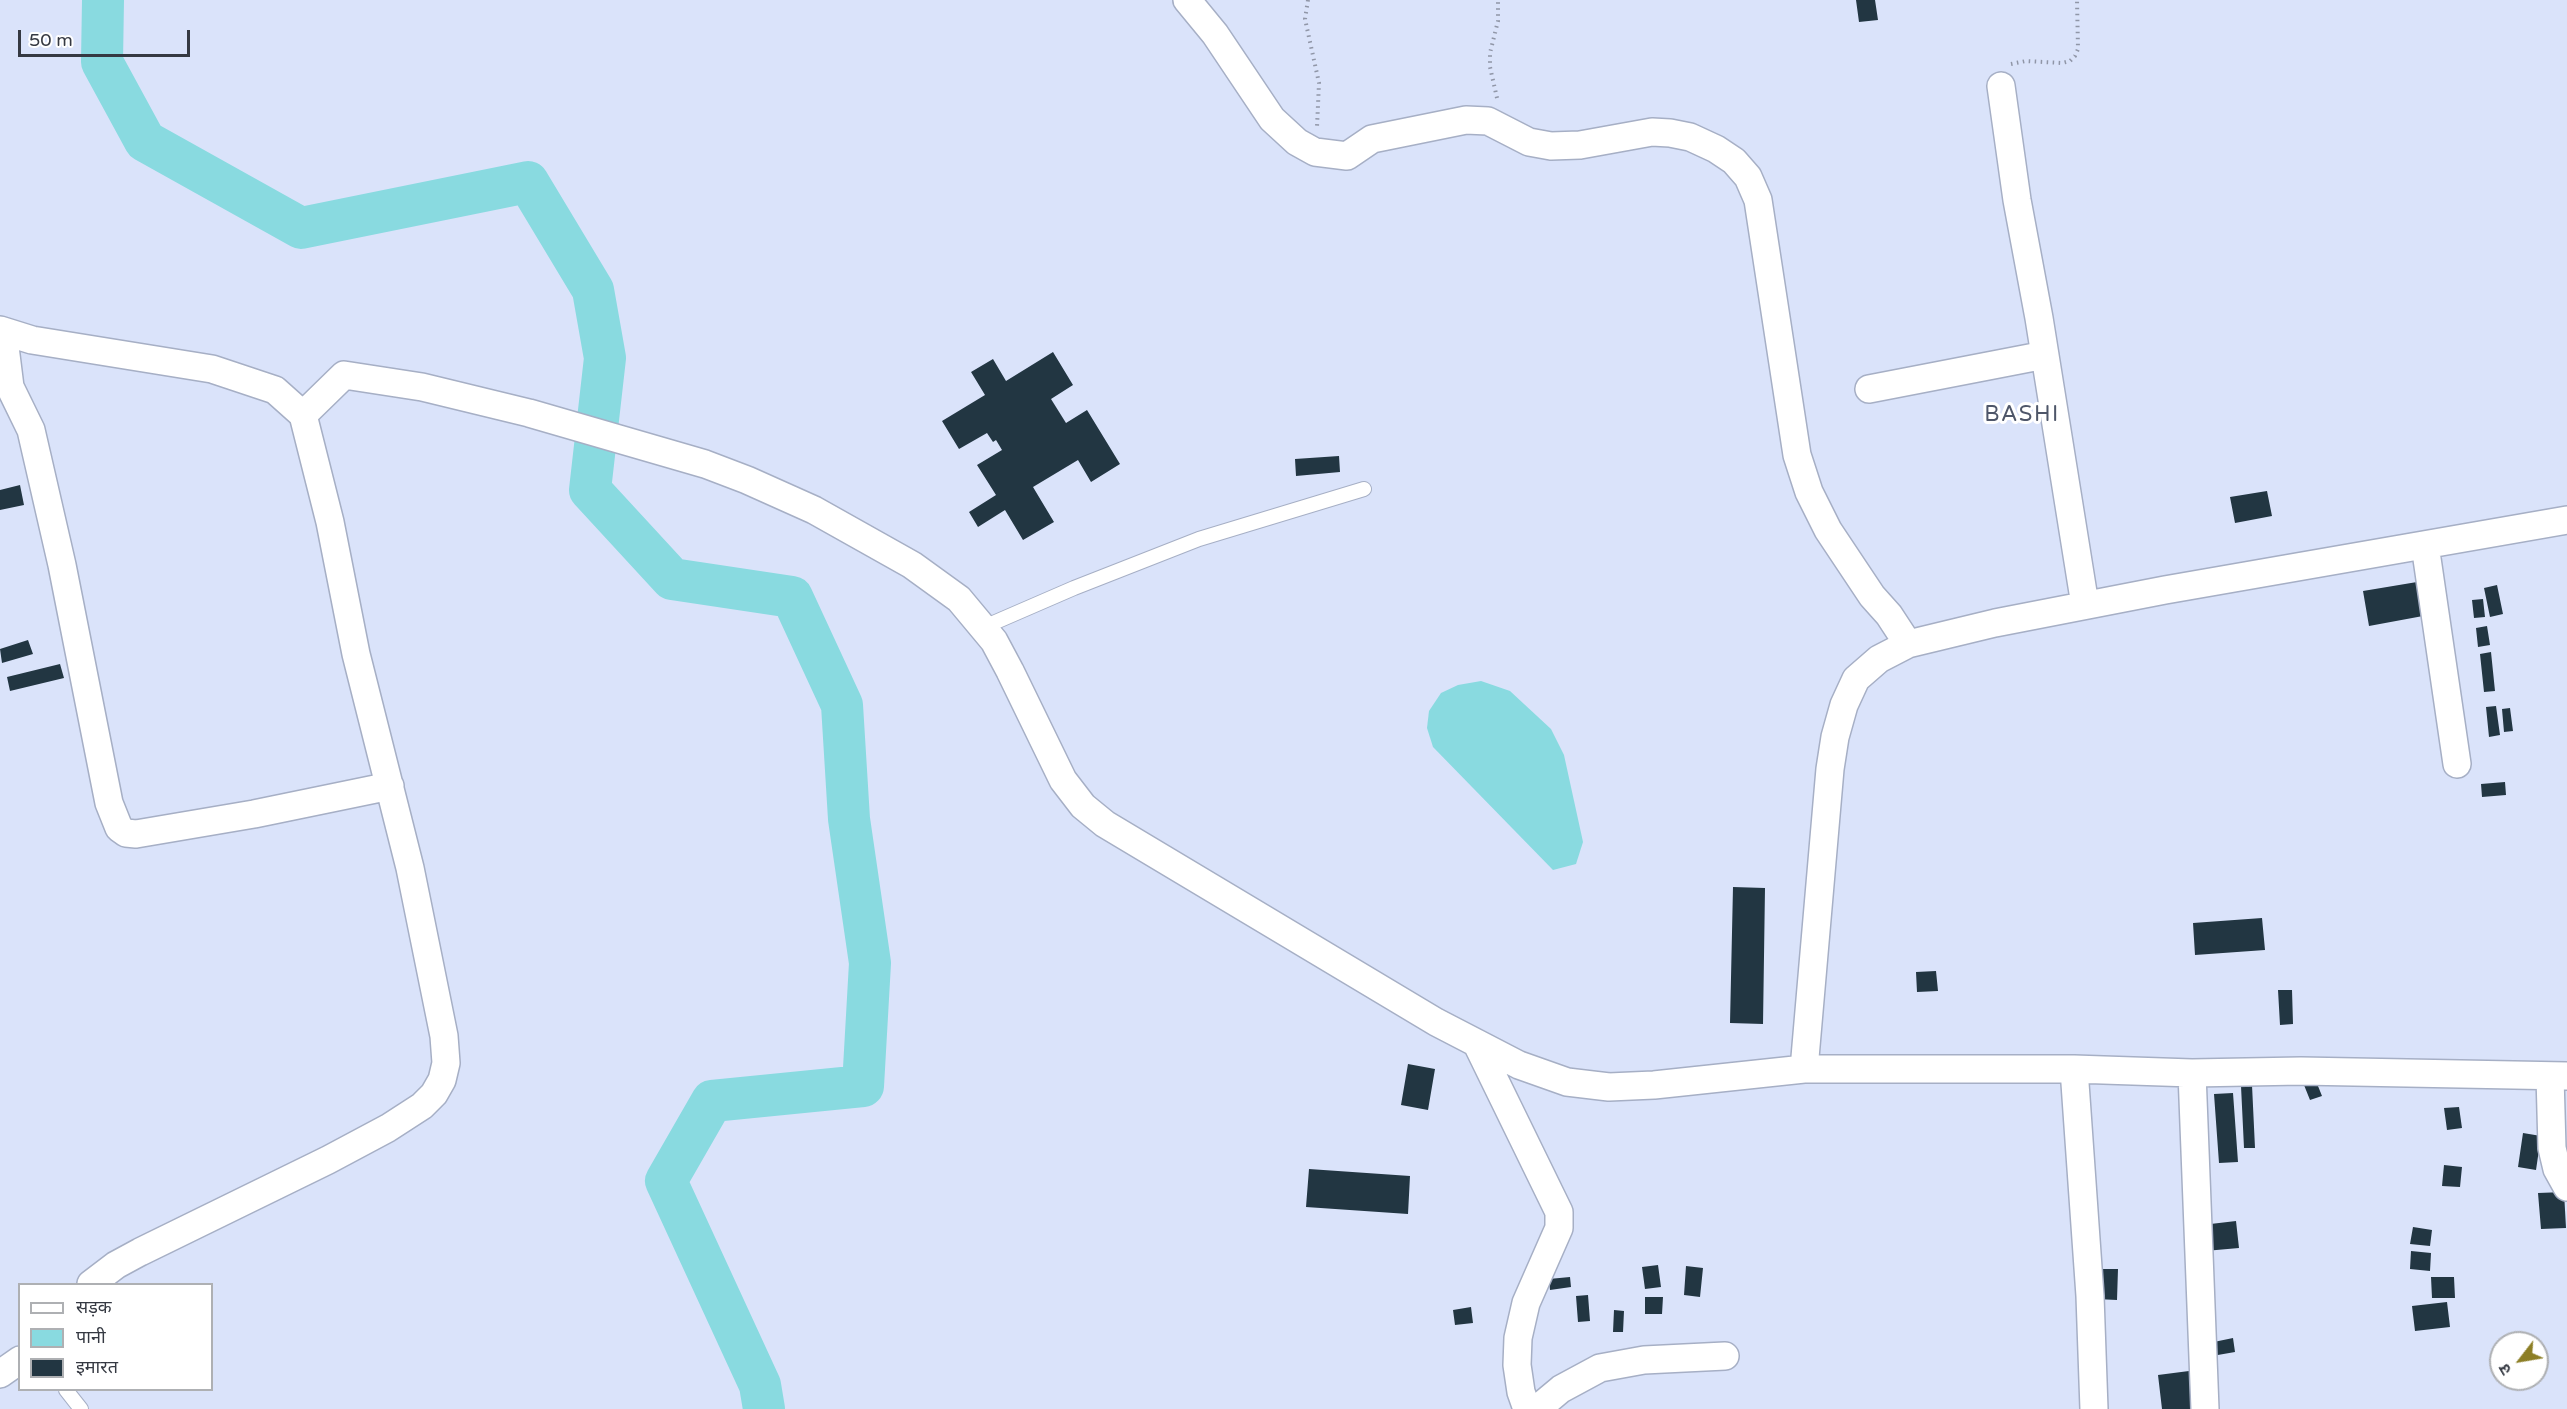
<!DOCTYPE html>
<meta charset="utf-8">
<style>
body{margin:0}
#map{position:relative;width:2567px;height:1409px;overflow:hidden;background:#dae3fa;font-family:"Varela Round","Noto Sans Devanagari",sans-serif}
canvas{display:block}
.legend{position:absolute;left:18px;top:1283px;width:195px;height:108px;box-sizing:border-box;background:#fff;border:2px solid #aeb0b3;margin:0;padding:8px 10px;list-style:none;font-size:18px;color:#353942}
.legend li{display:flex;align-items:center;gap:12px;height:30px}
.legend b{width:30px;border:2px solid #aeb0b3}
.north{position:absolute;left:2489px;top:1331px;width:60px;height:60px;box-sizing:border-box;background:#fff;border:2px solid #aeb0b3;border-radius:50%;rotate:239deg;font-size:16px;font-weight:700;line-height:24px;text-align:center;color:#353942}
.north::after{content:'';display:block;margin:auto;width:21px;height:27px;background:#8c7e25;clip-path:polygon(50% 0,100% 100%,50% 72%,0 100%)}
.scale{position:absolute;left:18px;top:30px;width:172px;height:27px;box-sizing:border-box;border:3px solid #353942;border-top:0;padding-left:8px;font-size:18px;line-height:21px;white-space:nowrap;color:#353942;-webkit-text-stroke:4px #fff;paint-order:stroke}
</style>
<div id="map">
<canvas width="2567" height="1409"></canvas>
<ul class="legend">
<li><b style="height:8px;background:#fff"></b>सड़क</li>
<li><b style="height:16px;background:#89dae0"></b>पानी</li>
<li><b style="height:16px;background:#223642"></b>इमारत</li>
</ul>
<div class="north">उ</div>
<div class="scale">50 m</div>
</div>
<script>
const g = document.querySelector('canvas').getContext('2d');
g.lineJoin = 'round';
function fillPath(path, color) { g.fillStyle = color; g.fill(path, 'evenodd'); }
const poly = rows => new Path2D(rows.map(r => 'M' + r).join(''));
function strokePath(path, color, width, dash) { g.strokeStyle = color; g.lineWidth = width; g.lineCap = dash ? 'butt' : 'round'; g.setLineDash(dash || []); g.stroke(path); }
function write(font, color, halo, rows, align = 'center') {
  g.font = font + ' "Varela Round",sans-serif'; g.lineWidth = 6; g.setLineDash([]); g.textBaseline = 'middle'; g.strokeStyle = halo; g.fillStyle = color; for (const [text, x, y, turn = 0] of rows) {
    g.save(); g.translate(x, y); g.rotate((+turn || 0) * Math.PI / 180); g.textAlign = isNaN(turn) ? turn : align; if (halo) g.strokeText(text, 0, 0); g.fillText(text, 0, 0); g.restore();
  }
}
fillPath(poly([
 [1481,681,1510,691,1551,729,1564,755,1583,842,1576,864,1553,870,1433,747,1427,728,1429,711,1441,693,1458,685]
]), '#89dae0');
strokePath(poly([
 [103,0,102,62,145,141,301,228,528,182,593,290,605,358,590,490,672,579,792,597,842,705,849,819,870,963,863,1086,712,1101,666,1181,760,1385,764,1409]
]), '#89dae0', 42);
fillPath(poly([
 [1856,0,1875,0,1878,20,1859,22],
 [1053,352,1073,385,1051,399,1066,423,1087,410,1120,464,1091,482,1078,460,1033,487,1054,522,1023,540,1005,510,978,527,969,512,996,495,977,465,1002,450,996,440,993,442,987,433,959,449,942,421,985,395,971,372,993,359,1006,381],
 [1339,456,1340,472,1296,476,1295,459],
 [20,485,24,505,0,510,0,490],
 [2267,491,2272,516,2235,523,2230,497],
 [2417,582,2423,616,2369,626,2363,591],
 [2497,585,2503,614,2490,617,2484,588],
 [2483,599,2485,617,2474,618,2472,600],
 [2487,626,2490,645,2478,647,2476,628],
 [28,640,33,654,2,663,0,649],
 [2491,652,2495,691,2484,692,2480,654],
 [60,664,64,678,10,691,7,677],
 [2496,706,2500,735,2489,737,2486,707],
 [2510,708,2513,731,2504,732,2502,709],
 [2505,782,2506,795,2482,797,2481,784],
 [1733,887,1765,888,1763,1024,1730,1023],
 [2262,918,2265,950,2195,955,2193,923],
 [1936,971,1938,991,1917,992,1916,972],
 [2278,990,2292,990,2293,1024,2280,1025],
 [1408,1064,1435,1069,1428,1110,1401,1105],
 [2316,1081,2322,1096,2310,1100,2304,1085],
 [2252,1085,2255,1148,2244,1148,2241,1086],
 [2233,1093,2238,1162,2219,1163,2214,1094],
 [2459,1107,2462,1128,2447,1130,2444,1108],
 [2523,1133,2541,1136,2536,1170,2518,1167],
 [2444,1165,2462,1167,2460,1187,2442,1186],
 [1309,1169,1410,1176,1408,1214,1306,1207],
 [2564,1192,2566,1228,2541,1229,2538,1193],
 [2236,1221,2239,1248,2205,1251,2202,1225],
 [2413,1227,2432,1230,2430,1246,2410,1244],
 [2411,1251,2431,1253,2430,1271,2410,1269],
 [1658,1265,1661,1287,1645,1289,1642,1267],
 [1686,1266,1703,1268,1700,1297,1684,1295],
 [2096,1269,2118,1269,2117,1300,2096,1299],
 [1570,1277,1571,1287,1550,1290,1549,1279],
 [2431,1277,2454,1277,2455,1298,2432,1298],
 [1588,1295,1590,1321,1578,1322,1576,1296],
 [1645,1297,1663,1297,1662,1314,1645,1314],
 [2447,1302,2450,1327,2415,1331,2412,1306],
 [1471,1307,1473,1323,1455,1325,1453,1310],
 [1614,1310,1624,1311,1623,1332,1613,1332],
 [2233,1338,2235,1352,2212,1356,2209,1343],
 [2189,1371,2194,1409,2162,1409,2158,1375]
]), '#223642');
const lane = poly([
 [984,627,1074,588,1199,539,1364,489],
 [66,1390,81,1409]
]);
const street = poly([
 [1187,0,1215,34,1272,119,1297,142,1315,152,1347,156,1372,139,1466,120,1488,121,1529,142,1551,146,1580,145,1652,132,1670,133,1690,137,1716,149,1734,161,1748,177,1758,200,1797,455,1809,492,1828,530,1872,596,1889,615,1908,644],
 [2001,86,2017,200,2039,318,2085,605],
 [0,330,32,340,212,369,275,390,303,415,344,375,422,387,529,413,705,464,747,480,814,510,912,565,959,599,994,641,1010,671,1063,780,1083,806,1105,824,1436,1022,1519,1065,1567,1082,1609,1087,1654,1085,1804,1069,2074,1069,2192,1073,2301,1071,2567,1076],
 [3,331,10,387,31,430,62,565,109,803,119,828,126,833,136,834,254,814,390,786],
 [1869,389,2045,355],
 [2425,545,2457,764],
 [1477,1044,1559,1212,1559,1228,1526,1303,1518,1338,1517,1365,1521,1392,1527,1409],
 [1804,1069,1830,769,1835,737,1844,705,1856,679,1879,659,1908,644,1995,623,2165,590,2567,520],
 [2074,1069,2090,1296,2094,1409],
 [2192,1073,2205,1409],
 [2550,1076,2552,1148,2557,1169,2567,1187],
 [91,1284,116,1265,140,1252,328,1160,388,1128,422,1106,434,1094,442,1080,446,1063,444,1036,410,868,356,654,330,522,303,415],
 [0,1374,20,1360],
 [1537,1409,1561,1389,1600,1368,1644,1360,1725,1356]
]);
strokePath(lane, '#a6afc5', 16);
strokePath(street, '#a6afc5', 30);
strokePath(poly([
 [1308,0,1305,19,1319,83,1317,127],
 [2011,64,2026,61,2062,63,2070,61,2075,56,2078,49,2077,0],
 [1497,98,1490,67,1490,53,1498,21,1498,0]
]), '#9096a7', 4, [1.5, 4.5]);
strokePath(lane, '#fff', 14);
strokePath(street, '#fff', 27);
g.letterSpacing = '1.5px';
write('22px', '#4e5669', '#fff', [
 ["BASHI",2022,415]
]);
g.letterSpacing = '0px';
</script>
